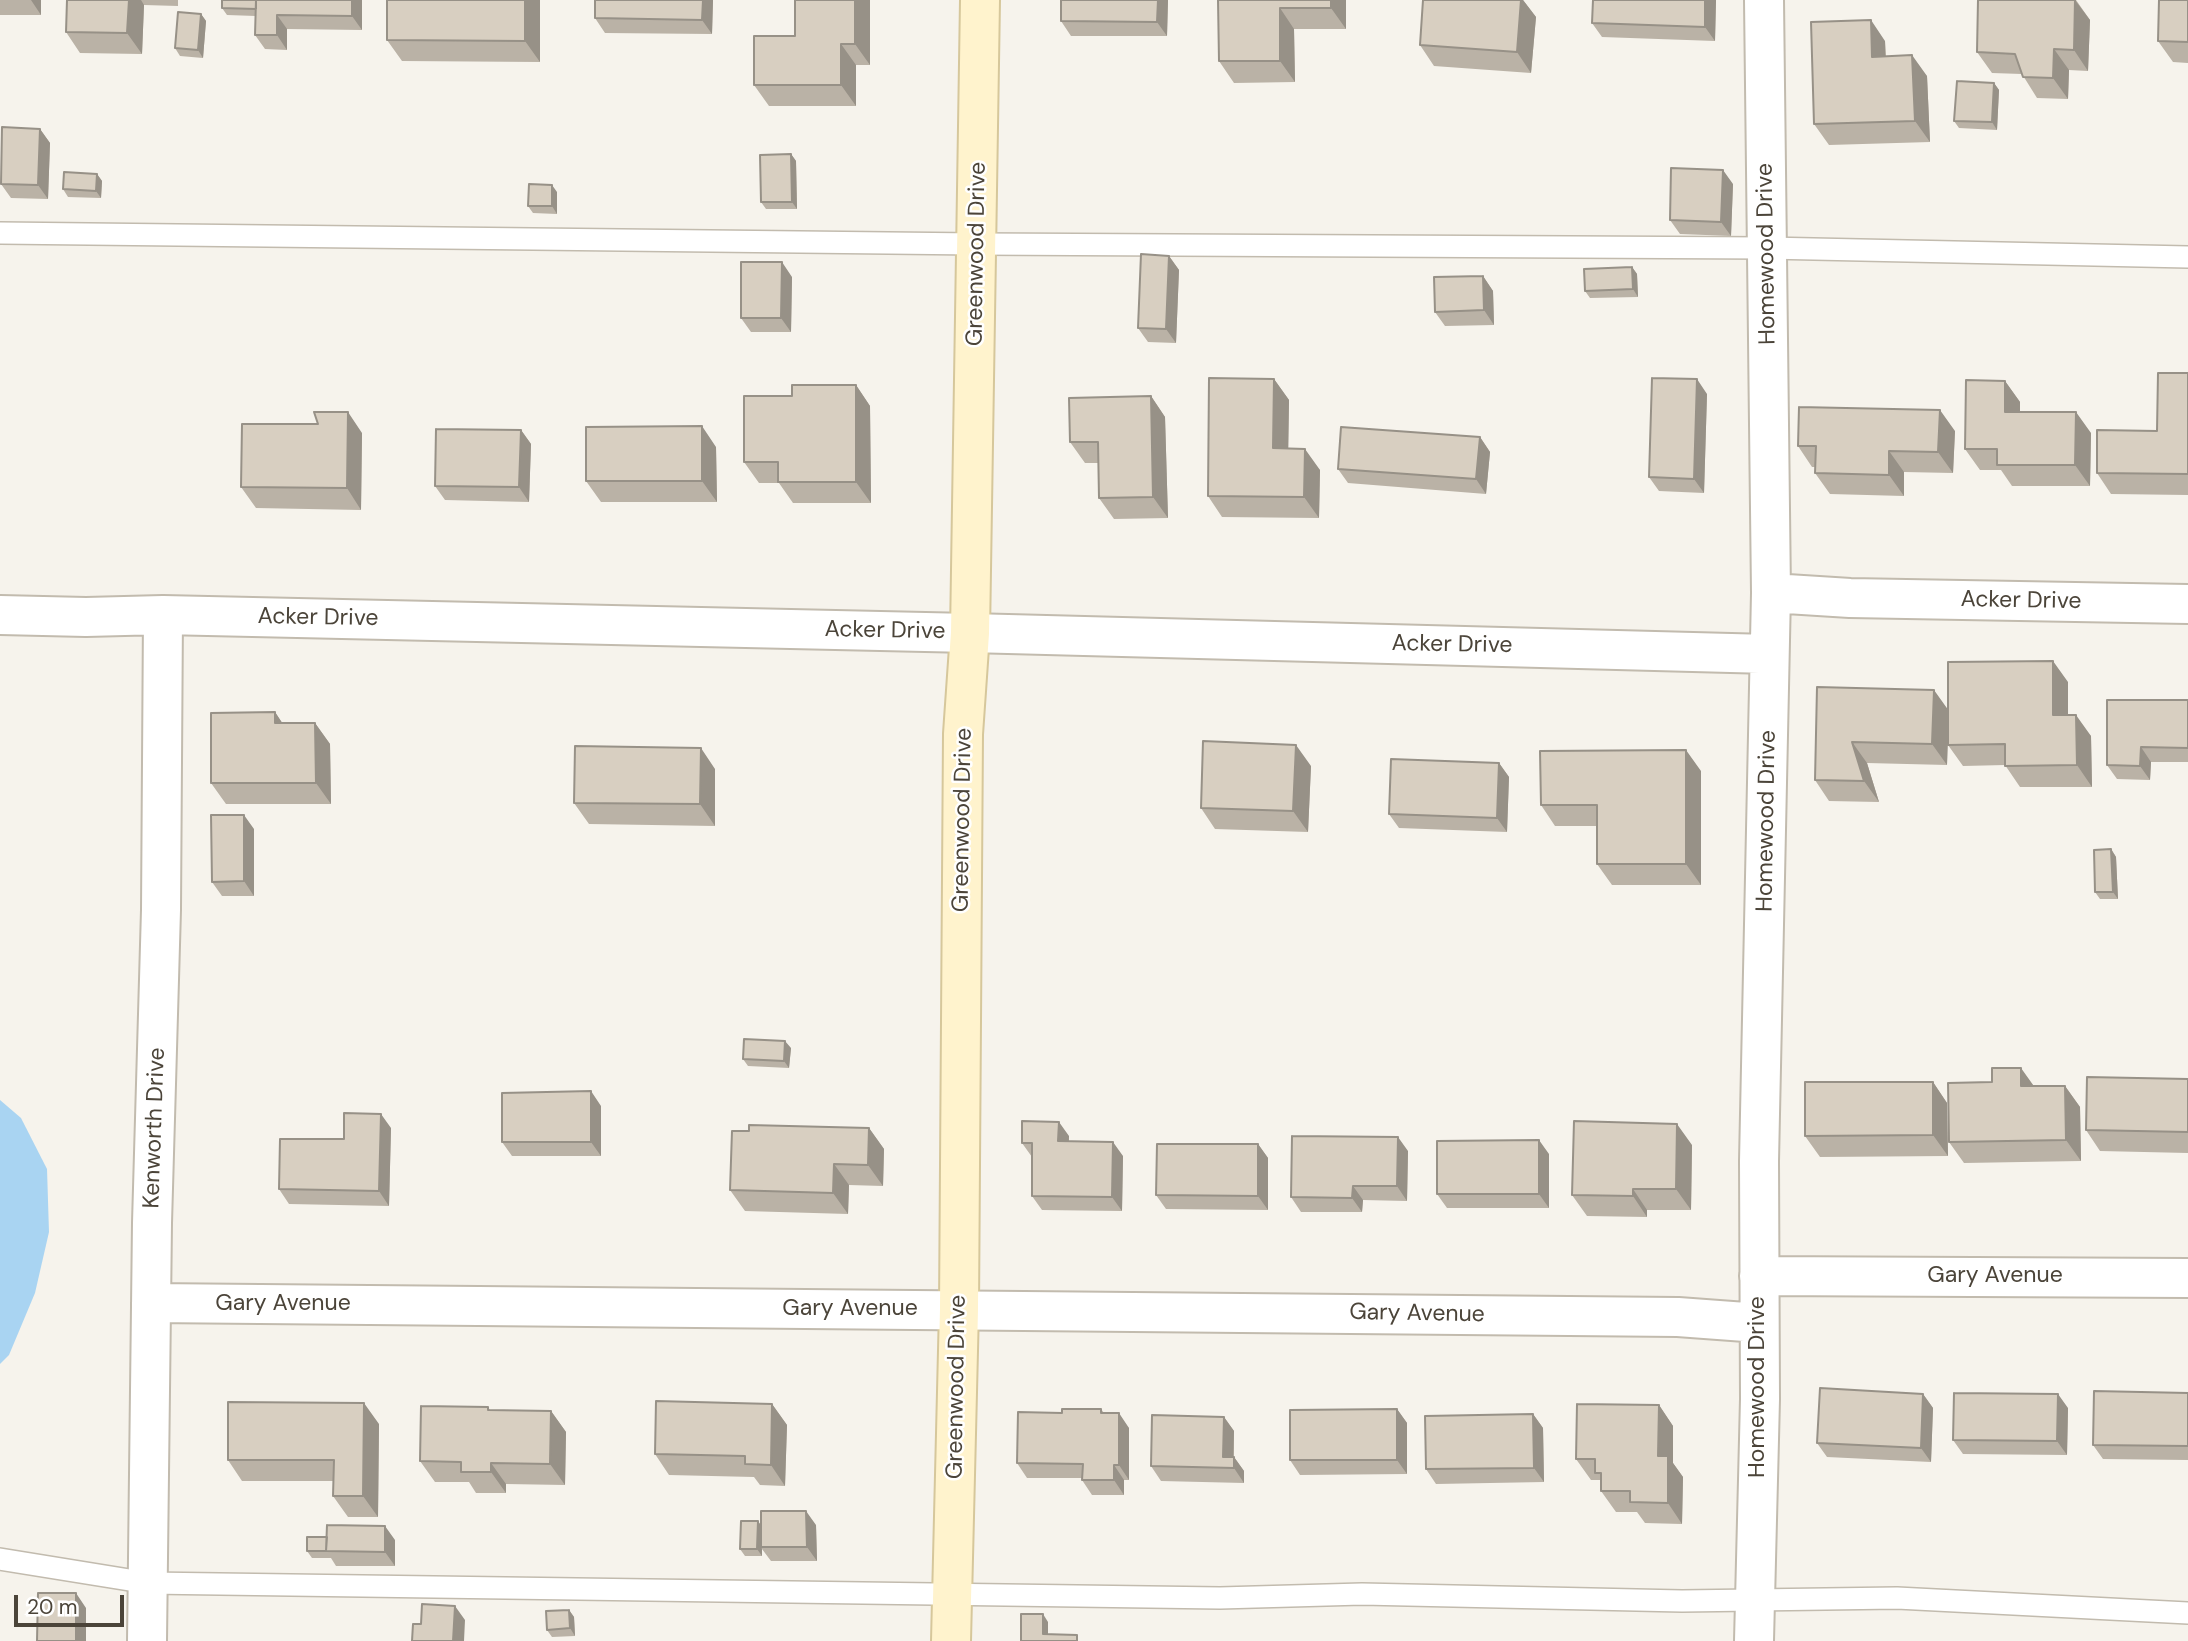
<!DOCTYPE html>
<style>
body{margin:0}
#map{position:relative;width:2188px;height:1641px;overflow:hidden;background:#f6f3ec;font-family:"DM Sans",sans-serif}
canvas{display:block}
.scale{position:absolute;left:14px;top:1595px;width:110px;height:32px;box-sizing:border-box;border:4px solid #4b4439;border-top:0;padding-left:9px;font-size:21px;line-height:24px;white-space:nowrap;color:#4b4439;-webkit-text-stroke:5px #fff;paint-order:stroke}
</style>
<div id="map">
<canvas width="2188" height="1641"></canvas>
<div class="scale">20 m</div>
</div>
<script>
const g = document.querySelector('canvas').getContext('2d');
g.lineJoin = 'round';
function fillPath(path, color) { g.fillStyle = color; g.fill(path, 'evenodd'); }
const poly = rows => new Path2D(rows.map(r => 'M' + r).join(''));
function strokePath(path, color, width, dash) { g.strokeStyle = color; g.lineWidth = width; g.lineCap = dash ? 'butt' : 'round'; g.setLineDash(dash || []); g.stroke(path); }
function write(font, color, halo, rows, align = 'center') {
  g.font = font + ' "DM Sans",sans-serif'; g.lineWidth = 5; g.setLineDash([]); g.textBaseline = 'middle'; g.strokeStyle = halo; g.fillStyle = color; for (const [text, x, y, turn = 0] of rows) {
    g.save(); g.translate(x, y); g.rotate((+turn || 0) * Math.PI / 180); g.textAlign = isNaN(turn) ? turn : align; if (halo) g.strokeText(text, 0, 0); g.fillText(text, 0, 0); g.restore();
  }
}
fillPath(poly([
 [0,1100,21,1118,47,1169,49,1232,35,1293,9,1355,0,1364]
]), '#a9d4f2');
const lane = poly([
 [0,233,977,244,1767,248,2188,257],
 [0,1559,148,1583,1220,1598,1362,1594,1682,1601,1897,1598,2188,1613]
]);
const street = poly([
 [1771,593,1850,598,2188,604],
 [0,615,86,617,163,615,970,633,1769,654],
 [1759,1276,2188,1278],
 [151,1303,1678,1317,1759,1323],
 [147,1641,152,1223,161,910,163,615],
 [1754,1641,1760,1399,1759,1161,1771,593,1764,0]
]);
const secondary = poly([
 [951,1641,959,1309,963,734,970,633,980,0]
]);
strokePath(lane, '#c2bbae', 24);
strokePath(street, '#c2bbae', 42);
strokePath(secondary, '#d6c79b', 42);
strokePath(lane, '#fff', 21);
strokePath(street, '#fff', 38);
strokePath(secondary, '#fff3cd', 38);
fillPath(poly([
 [0,0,41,0,41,15,0,15],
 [67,0,178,0,178,6,144,5,142,54,80,53,66,32],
 [362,0,362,30,287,29,287,50,265,49,255,35,256,16,227,15,222,8],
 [387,0,540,0,540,62,402,61,387,40],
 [713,0,712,34,605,33,595,18],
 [870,0,870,65,856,65,856,106,769,106,754,85,795,36],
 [1061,0,1168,0,1167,36,1071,36,1061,21],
 [1218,0,1346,0,1346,29,1294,29,1295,82,1234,83,1219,61],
 [1423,0,1523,0,1536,17,1531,73,1434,66,1420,45],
 [1593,0,1716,0,1715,41,1602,37,1592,23],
 [1978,0,2076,0,2090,20,2088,71,2069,70,2068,99,2037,98,2022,74,1992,73,1977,52],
 [2188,0,2188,63,2173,62,2158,41],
 [201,14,206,21,203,58,180,56,175,48],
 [1885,41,1886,56,1927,76,1930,142,1829,145,1814,124],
 [1994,83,1999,90,1997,130,1959,128,1954,121],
 [40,129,50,143,48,199,11,198,1,184],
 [791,154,796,161,797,209,766,209,761,202],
 [97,174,102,181,101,198,68,197,63,189],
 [1733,184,1731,236,1680,234,1670,220],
 [557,192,557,214,533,213,528,206],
 [1169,256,1179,270,1176,343,1148,342,1138,328],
 [1632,267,1637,274,1638,297,1590,298,1585,291],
 [1483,276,1493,291,1494,325,1445,326,1435,312],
 [792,277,791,332,751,332,741,318],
 [2188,373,2188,495,2111,494,2097,473,2157,431],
 [1274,379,1289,400,1288,449,1320,470,1319,518,1222,517,1208,496],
 [2005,381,2020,402,2020,412,2091,433,2090,486,2012,486,2001,470,1980,470,1965,449],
 [856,385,870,406,871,503,793,503,779,483,759,483,744,462,792,396],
 [1707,394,1704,493,1659,491,1649,477],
 [1151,396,1165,417,1168,518,1114,519,1099,498,1099,463,1085,463,1070,442],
 [521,430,531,444,529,502,445,500,435,486],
 [1955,431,1953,473,1904,472,1904,496,1830,494,1815,473,1815,467,1812,467,1798,446],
 [362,433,361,510,256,508,241,487],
 [1480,437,1490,452,1486,494,1348,483,1338,469],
 [716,447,717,502,601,502,586,481],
 [2068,682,2068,715,2091,736,2092,787,2020,787,2005,765,1963,766,1948,745,1948,721,1947,765,1867,763,1879,802,1829,801,1815,780,1817,687,1948,711],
 [2188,700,2188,762,2151,762,2150,780,2117,779,2107,765],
 [275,712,282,723,315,723,330,744,331,804,226,804,211,783],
 [1499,763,1509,777,1507,832,1399,828,1389,814],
 [1311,766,1308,832,1215,829,1201,808],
 [715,769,715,826,589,824,574,803],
 [1701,771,1701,885,1612,885,1597,864,1597,826,1555,826,1541,805],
 [254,829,254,896,222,896,212,882],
 [2111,849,2116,857,2118,899,2100,899,2095,892],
 [791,1048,789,1068,748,1066,743,1059],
 [2188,1079,2188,1153,2100,1151,2086,1130],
 [1933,1082,1947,1103,1948,1156,1820,1157,1805,1136],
 [2034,1086,2065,1086,2080,1107,2081,1161,1964,1163,1949,1142],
 [601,1106,601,1156,512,1156,502,1142],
 [391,1128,389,1206,289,1204,279,1189,344,1139],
 [869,1128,884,1149,883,1186,849,1185,848,1214,745,1211,730,1190,749,1131],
 [1069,1136,1069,1141,1123,1156,1122,1211,1042,1210,1032,1196,1032,1157,1022,1143],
 [1258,1144,1268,1158,1268,1210,1166,1209,1156,1195],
 [1692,1145,1691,1210,1647,1210,1647,1217,1587,1216,1572,1195],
 [1408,1151,1407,1201,1363,1200,1362,1212,1301,1212,1291,1197],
 [1549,1154,1549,1208,1447,1208,1437,1194],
 [2188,1393,2188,1460,2103,1459,2093,1445],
 [1923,1394,1933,1408,1931,1462,1827,1457,1817,1443],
 [772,1404,787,1425,785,1486,760,1485,754,1477,669,1475,655,1454],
 [1659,1405,1673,1426,1673,1463,1683,1477,1682,1524,1645,1523,1637,1512,1616,1512,1601,1491,1601,1480,1591,1480,1576,1459],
 [488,1407,490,1410,551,1411,566,1432,565,1485,506,1484,506,1493,476,1493,469,1482,435,1482,420,1461],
 [2068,1408,2067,1455,1963,1454,1953,1440],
 [1101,1409,1104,1413,1129,1428,1129,1480,1124,1480,1124,1495,1092,1495,1082,1480,1082,1478,1027,1478,1017,1463,1062,1413],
 [1397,1409,1407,1423,1407,1474,1300,1475,1290,1460],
 [1533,1414,1543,1428,1544,1482,1436,1484,1426,1469],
 [1224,1417,1234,1431,1234,1457,1244,1471,1244,1483,1161,1481,1151,1466],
 [379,1424,378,1517,348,1517,333,1496,333,1481,242,1481,228,1460],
 [761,1525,816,1525,817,1561,771,1561,762,1549,762,1556,745,1556,740,1549],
 [395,1540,395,1566,336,1566,331,1558,312,1558,307,1551],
 [569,1610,574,1617,575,1636,552,1637,547,1630]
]), '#bab2a6');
fillPath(poly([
 [31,0,41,0,41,15],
 [129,0,141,0,144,5,142,54,127,33],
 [352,0,362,0,362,30,352,16],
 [525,0,540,0,540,62,525,41],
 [703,0,713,0,712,34,702,20],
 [855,0,870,0,870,65,855,44],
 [1158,0,1168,0,1167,36,1157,22],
 [1331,0,1346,0,1346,29,1331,8],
 [1521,0,1523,0,1536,17,1531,73,1517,52],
 [1705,0,1716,0,1715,41,1705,27],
 [2075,0,2090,20,2088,71,2074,50],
 [1280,8,1294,29,1295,82,1280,61],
 [201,14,206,21,203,58,198,50],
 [277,15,287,29,287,50,277,35],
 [1871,20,1885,41,1886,78,1872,57],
 [841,44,856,65,856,106,841,85],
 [2054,49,2069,70,2068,99,2053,78],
 [1912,55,1927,76,1930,142,1915,121],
 [1994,83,1999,90,1997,130,1992,122],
 [40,129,50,143,48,199,38,185],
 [791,154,796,161,797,209,792,202],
 [1723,170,1733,184,1731,236,1721,222],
 [97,174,102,181,101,198,96,191],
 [552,185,557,192,557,214,552,206],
 [1169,256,1179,270,1176,343,1166,329],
 [782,262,792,277,791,332,781,318],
 [1632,267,1637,274,1638,297,1633,289],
 [1483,276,1493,291,1494,325,1484,310],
 [1274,379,1289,400,1288,469,1273,448],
 [1697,379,1707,394,1704,493,1694,479],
 [2005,381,2020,402,2020,433,2005,412],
 [856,385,870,406,871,503,856,482],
 [1151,396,1165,417,1168,518,1153,497],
 [1940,410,1955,431,1953,473,1938,452],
 [348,412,362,433,361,510,347,488],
 [2076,412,2091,433,2090,486,2075,465],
 [702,426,716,447,717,502,702,481],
 [521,430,531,444,529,502,519,487],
 [1480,437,1490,452,1486,494,1476,479],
 [1305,449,1320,470,1319,518,1304,497],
 [1889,451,1904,472,1904,496,1889,475],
 [2053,661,2068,682,2068,736,2053,715],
 [1934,690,1949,711,1947,765,1932,744],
 [275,712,289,733,275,723],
 [2076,715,2091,736,2092,787,2077,765],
 [315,723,330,744,331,804,316,783],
 [1852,742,1867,763,1879,802,1864,781],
 [1296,745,1311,766,1308,832,1293,811],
 [2141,747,2151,762,2150,780,2140,766],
 [701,748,715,769,715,826,700,804],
 [1686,750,1701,771,1701,885,1686,864],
 [1499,763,1509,777,1507,832,1497,818],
 [244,815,254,829,254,896,244,881],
 [2111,849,2116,857,2118,899,2113,892],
 [785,1041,791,1048,789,1068,784,1061],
 [2021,1068,2036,1089,2021,1086],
 [1933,1082,1947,1103,1948,1156,1933,1135],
 [2065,1086,2080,1107,2081,1161,2066,1140],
 [591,1091,601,1106,601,1156,591,1142],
 [381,1114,391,1128,389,1206,379,1191],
 [1059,1122,1069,1136,1068,1156,1058,1141],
 [1677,1124,1692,1145,1691,1210,1676,1189],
 [869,1128,884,1149,883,1186,868,1165],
 [1398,1137,1408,1151,1407,1201,1397,1186],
 [1539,1140,1549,1154,1549,1208,1539,1194],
 [1113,1142,1123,1156,1122,1211,1112,1197],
 [1258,1144,1268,1158,1268,1210,1258,1196],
 [834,1164,849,1185,848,1214,833,1193],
 [1353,1186,1363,1200,1362,1212,1352,1198],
 [1633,1189,1647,1210,1647,1217,1633,1196],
 [1923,1394,1933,1408,1931,1462,1921,1448],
 [2058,1394,2068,1408,2067,1455,2057,1441],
 [364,1403,379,1424,378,1517,363,1496],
 [772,1404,787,1425,785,1486,771,1465],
 [1659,1405,1673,1426,1673,1463,1683,1477,1682,1524,1668,1503,1658,1456],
 [1397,1409,1407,1423,1407,1474,1397,1460],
 [551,1411,566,1432,565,1485,550,1464],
 [1119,1413,1129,1428,1129,1480,1119,1465],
 [1533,1414,1543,1428,1544,1482,1534,1468],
 [1224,1417,1234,1431,1233,1468,1223,1457],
 [1234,1457,1244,1471,1244,1483,1234,1468],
 [491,1463,506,1484,506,1493,491,1472],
 [1114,1465,1124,1480,1124,1495,1114,1480],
 [806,1511,816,1525,817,1561,807,1547],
 [758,1521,763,1528,761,1547,762,1549,762,1556,757,1549],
 [385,1526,395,1540,395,1566,385,1552],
 [76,1593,86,1608,86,1641,76,1641],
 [455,1606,465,1620,464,1641,453,1641],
 [569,1610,574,1617,575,1636,570,1628],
 [1043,1614,1048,1622,1048,1641,1043,1634]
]), '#979187');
const building = poly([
 [67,0,129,0,127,33,66,32,67,0],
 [222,0,256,0,256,9,222,8,222,0],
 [256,0,352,0,352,16,277,15,277,35,255,35,256,0],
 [387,0,525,0,525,41,387,40,387,0],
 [595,0,703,0,702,20,595,18,595,0],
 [795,0,855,0,855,44,841,44,841,85,754,85,754,36,795,36,795,0],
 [1061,0,1158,0,1157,22,1061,21,1061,0],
 [1218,0,1331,0,1331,8,1280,8,1280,61,1219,61,1218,0],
 [1423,0,1521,0,1517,52,1420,45,1423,0],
 [1593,0,1705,0,1705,27,1592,23,1593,0],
 [1978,0,2075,0,2074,50,2054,49,2053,78,2023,77,2015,54,1977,52,1978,0],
 [2159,0,2188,0,2188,42,2158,41,2159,0],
 [178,12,201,14,198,50,175,48,178,12],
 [1871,20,1872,57,1912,55,1915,121,1814,124,1811,22,1871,20],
 [1957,81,1994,83,1992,122,1954,121,1957,81],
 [2,127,40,129,38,185,1,184,2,127],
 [791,154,792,202,761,202,760,155,791,154],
 [1671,168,1723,170,1721,222,1670,220,1671,168],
 [64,172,97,174,96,191,63,189,64,172],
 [529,184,552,185,552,206,528,206,529,184],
 [1141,254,1169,256,1166,329,1138,328,1141,254],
 [741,262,782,262,781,318,741,318,741,262],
 [1632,267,1633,289,1585,291,1584,269,1632,267],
 [1483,276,1484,310,1435,312,1434,277,1483,276],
 [2158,373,2188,373,2188,474,2097,473,2097,430,2157,431,2158,373],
 [1209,378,1274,379,1273,448,1305,449,1304,497,1208,496,1209,378],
 [1652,378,1697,379,1694,479,1649,477,1652,378],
 [1966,380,2005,381,2005,412,2076,412,2075,465,1997,465,1997,449,1965,449,1966,380],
 [792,385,856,385,856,482,778,482,778,462,744,462,744,396,792,396,792,385],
 [1151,396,1153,497,1099,498,1098,442,1070,442,1069,398,1151,396],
 [1799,407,1940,410,1938,452,1889,451,1889,475,1815,473,1816,446,1798,446,1799,407],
 [314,412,348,412,347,488,241,487,242,424,318,424,314,412],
 [702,426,702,481,586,481,586,427,702,426],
 [1341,427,1480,437,1476,479,1338,469,1341,427],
 [436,429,521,430,519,487,435,486,436,429],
 [2053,661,2053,715,2076,715,2077,765,2005,766,2005,744,1948,745,1948,662,2053,661],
 [1817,687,1934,690,1932,744,1852,742,1864,781,1815,780,1817,687],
 [2107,700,2188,700,2188,748,2141,747,2140,766,2107,765,2107,700],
 [275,712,275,723,315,723,316,783,211,783,211,713,275,712],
 [1203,741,1296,745,1293,811,1201,808,1203,741],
 [575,746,701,748,700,804,574,803,575,746],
 [1686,750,1686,864,1597,864,1597,805,1541,805,1540,751,1686,750],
 [1391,759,1499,763,1497,818,1389,814,1391,759],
 [211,815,244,815,244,881,212,882,211,815],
 [2111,849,2113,892,2095,892,2094,850,2111,849],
 [744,1039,785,1041,784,1061,743,1059,744,1039],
 [1992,1068,2021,1068,2021,1086,2065,1086,2066,1140,1949,1142,1948,1083,1992,1082,1992,1068],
 [2087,1077,2188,1079,2188,1132,2086,1130,2087,1077],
 [1805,1082,1933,1082,1933,1135,1805,1136,1805,1082],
 [591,1091,591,1142,502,1142,502,1093,591,1091],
 [344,1113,381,1114,379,1191,279,1189,280,1139,344,1139,344,1113],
 [1022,1121,1059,1122,1058,1141,1113,1142,1112,1197,1032,1196,1032,1143,1022,1143,1022,1121],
 [1574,1121,1677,1124,1676,1189,1633,1189,1633,1196,1572,1195,1574,1121],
 [749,1125,869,1128,868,1165,834,1164,833,1193,730,1190,732,1131,749,1131,749,1125],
 [1292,1136,1398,1137,1397,1186,1353,1186,1352,1198,1291,1197,1292,1136],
 [1539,1140,1539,1194,1437,1194,1437,1141,1539,1140],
 [1157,1144,1258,1144,1258,1196,1156,1195,1157,1144],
 [1820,1388,1923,1394,1921,1448,1817,1443,1820,1388],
 [2094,1391,2188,1393,2188,1446,2093,1445,2094,1391],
 [1954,1393,2058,1394,2057,1441,1953,1440,1954,1393],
 [656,1401,772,1404,771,1465,745,1464,745,1456,655,1454,656,1401],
 [228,1402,364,1403,363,1496,333,1496,334,1460,228,1460,228,1402],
 [1577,1404,1659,1405,1658,1456,1668,1456,1668,1503,1630,1502,1630,1491,1601,1491,1601,1473,1595,1473,1595,1459,1576,1459,1577,1404],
 [421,1406,488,1407,488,1410,551,1411,550,1464,491,1463,491,1472,461,1472,461,1462,420,1461,421,1406],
 [1062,1409,1101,1409,1101,1413,1119,1413,1119,1465,1114,1465,1114,1480,1082,1480,1083,1464,1017,1463,1018,1412,1062,1413,1062,1409],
 [1397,1409,1397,1460,1290,1460,1290,1410,1397,1409],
 [1533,1414,1534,1468,1426,1469,1425,1416,1533,1414],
 [1152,1415,1224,1417,1223,1457,1234,1457,1234,1468,1151,1466,1152,1415],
 [761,1511,806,1511,807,1547,761,1547,761,1511],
 [741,1521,758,1521,757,1549,740,1549,741,1521],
 [327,1525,385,1526,385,1552,326,1551,327,1525],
 [307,1537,327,1537,326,1551,307,1551,307,1537],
 [38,1593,76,1593,76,1641,37,1641,38,1593],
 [422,1604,455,1606,453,1641,412,1641,413,1624,421,1624,422,1604],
 [569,1610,570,1628,547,1630,546,1611,569,1610],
 [1021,1614,1043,1614,1043,1634,1077,1635,1077,1641,1021,1641,1021,1614]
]);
fillPath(building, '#d8cfc1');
strokePath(building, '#979187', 2);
write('23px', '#4b4439', '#fff', [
 ["Greenwood Drive",977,254,-89],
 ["Homewood Drive",1767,254,-91],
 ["Acker Drive",2021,601,1],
 ["Acker Drive",318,618,1],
 ["Acker Drive",885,631,1],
 ["Acker Drive",1452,645,1],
 ["Greenwood Drive",963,820,-89],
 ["Homewood Drive",1767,821,-89],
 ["Kenworth Drive",155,1128,-88],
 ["Gary Avenue",1995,1276],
 ["Gary Avenue",283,1304],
 ["Gary Avenue",850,1309],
 ["Gary Avenue",1417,1314,1],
 ["Greenwood Drive",957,1387,-89],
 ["Homewood Drive",1758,1387,-90]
]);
</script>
